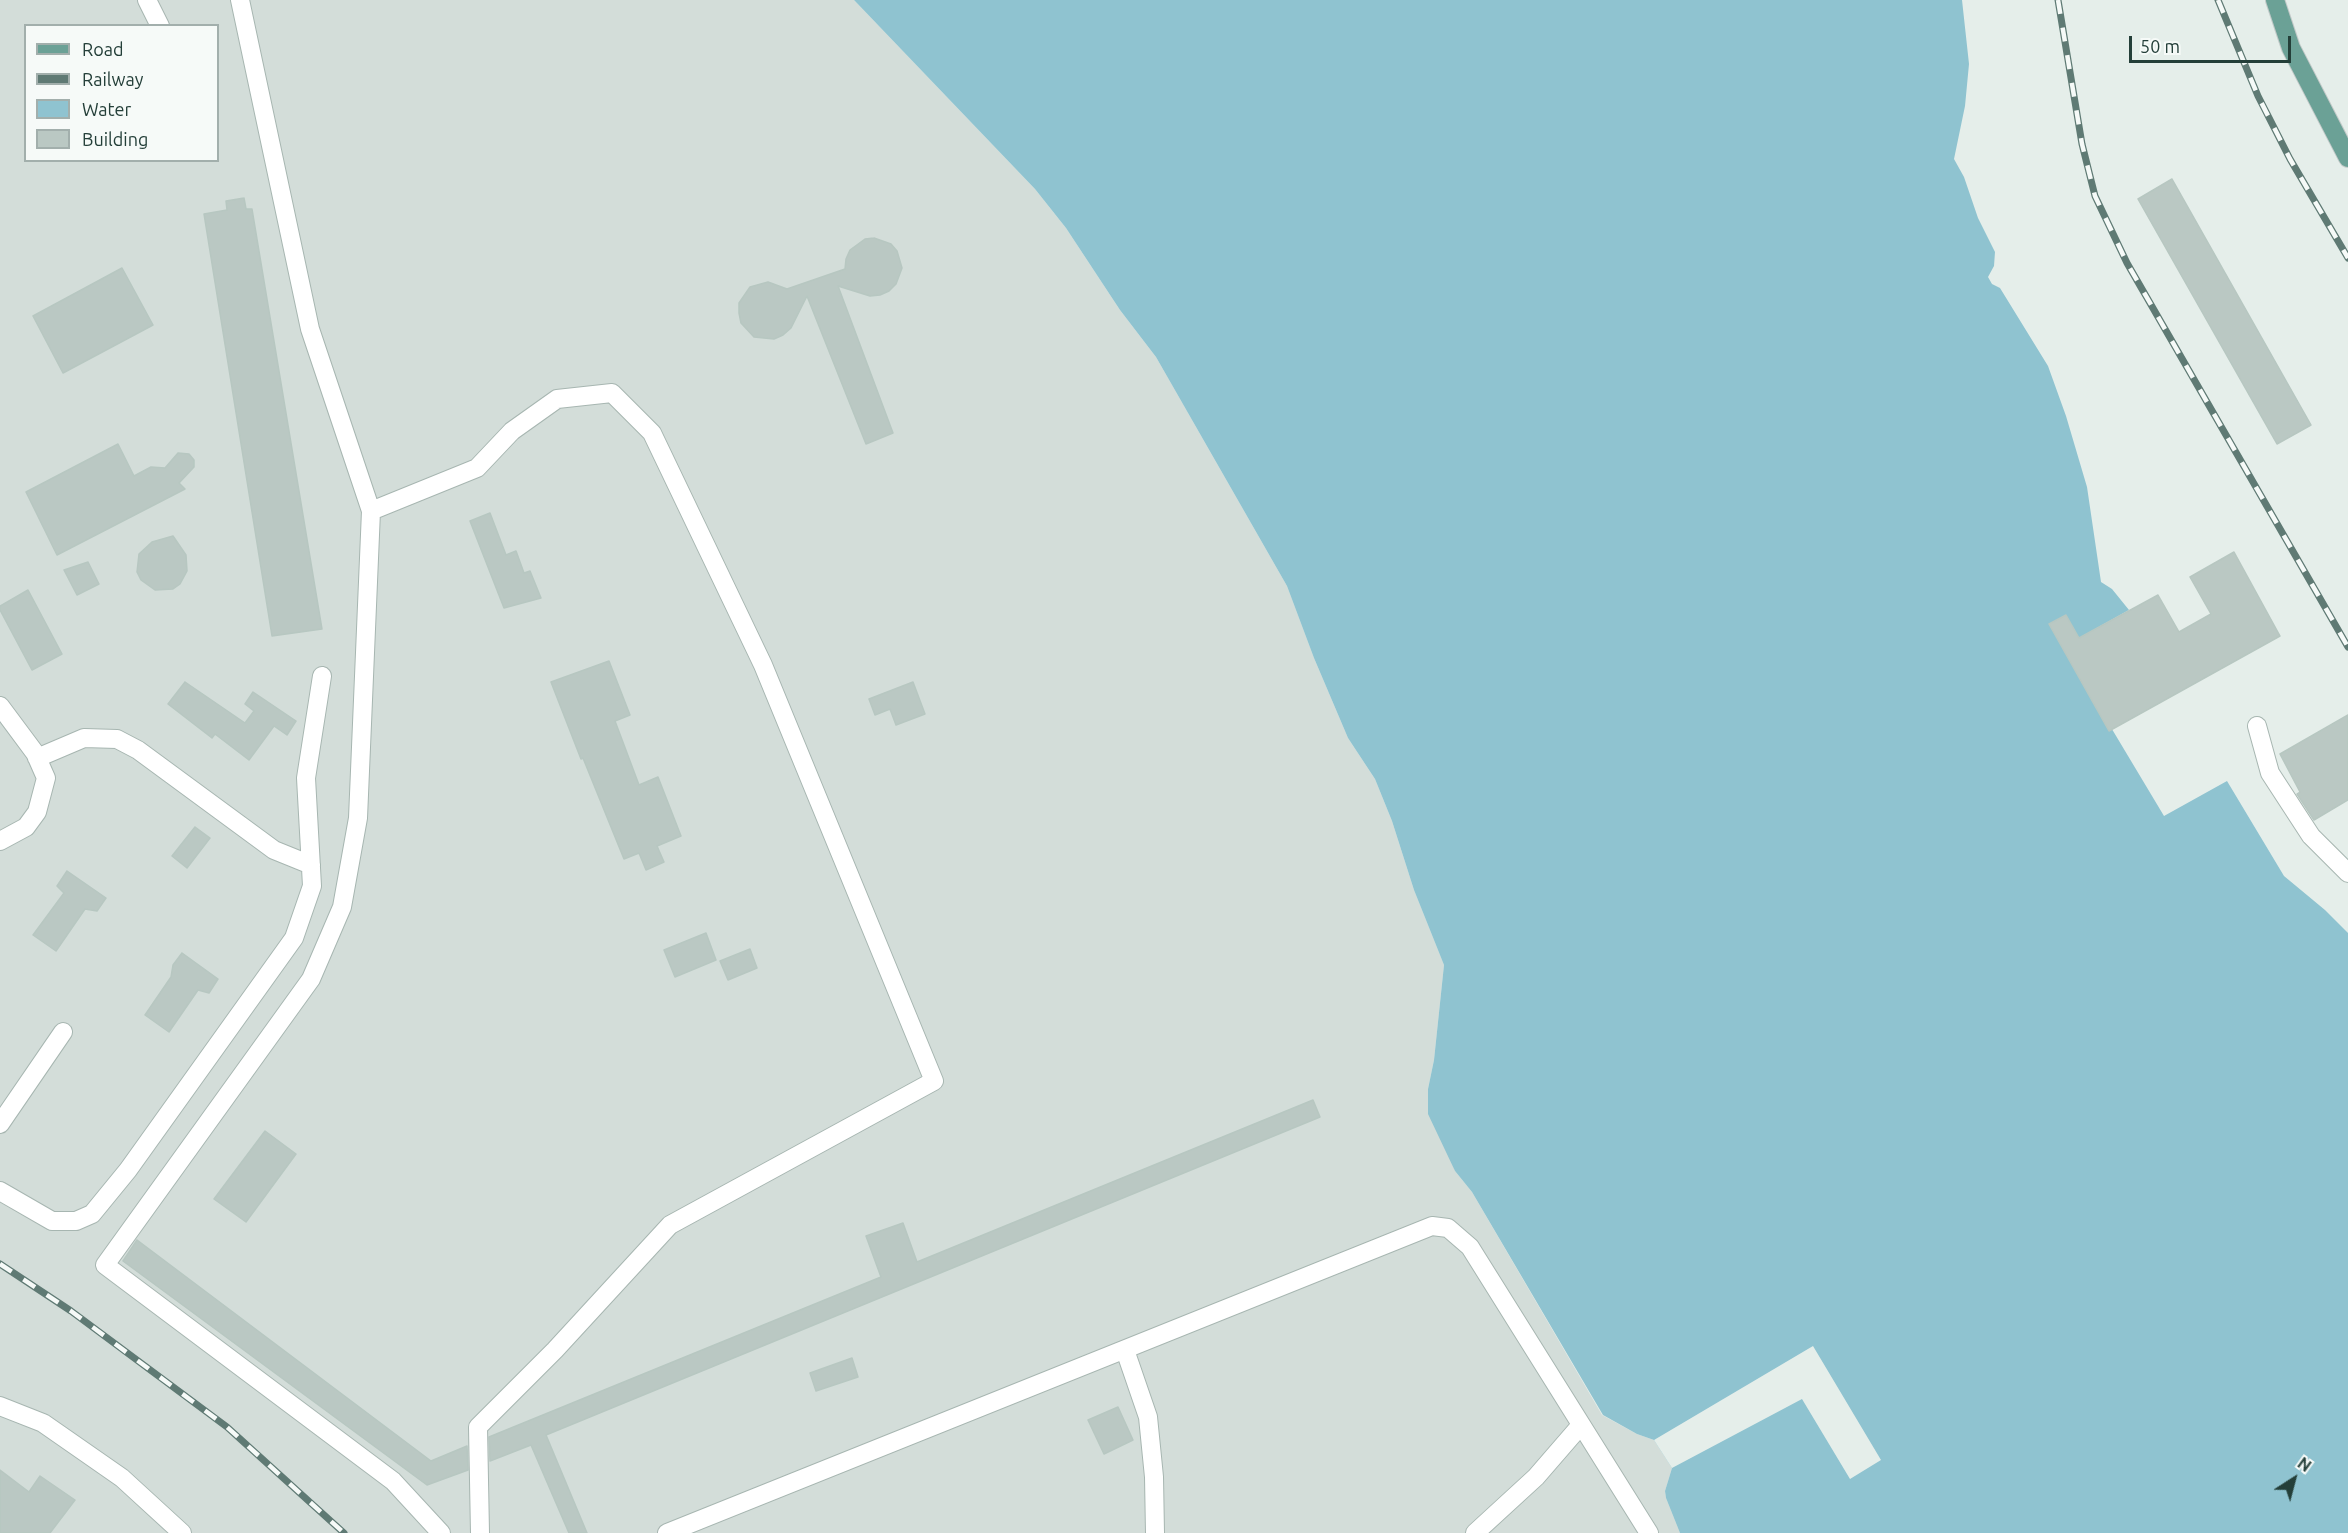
<!DOCTYPE html>
<style>
body{margin:0}
#map{position:relative;width:2348px;height:1533px;overflow:hidden;background:#e5eeea;font-family:Ubuntu,sans-serif}
canvas{display:block}
.legend{position:absolute;left:24px;top:24px;width:195px;height:138px;box-sizing:border-box;background:#f6faf8;border:2px solid #a2afac;margin:0;padding:8px 10px;list-style:none;font-size:18px;color:#243f39}
.legend li{display:flex;align-items:center;gap:12px;height:30px}
.legend b{width:30px;border:2px solid #a2afac}
.north{position:absolute;left:2264px;top:1449px;width:60px;height:60px;-webkit-text-stroke:4px #f6faf8;paint-order:stroke;rotate:36deg;font-size:16px;font-weight:700;line-height:24px;text-align:center;color:#243f39}
.north::after{content:'';display:block;margin:auto;width:21px;height:27px;background:#243f39;clip-path:polygon(50% 0,100% 100%,50% 72%,0 100%)}
.scale{position:absolute;left:2129px;top:36px;width:162px;height:27px;box-sizing:border-box;border:3px solid #243f39;border-top:0;padding-left:8px;font-size:18px;line-height:21px;white-space:nowrap;color:#243f39;-webkit-text-stroke:4px #f6faf8;paint-order:stroke}
</style>
<div id="map">
<canvas width="2348" height="1533"></canvas>
<ul class="legend">
<li><b style="height:8px;background:#6ba196"></b>Road</li>
<li><b style="height:8px;background:#5f7a74"></b>Railway</li>
<li><b style="height:16px;background:#8fc3d0"></b>Water</li>
<li><b style="height:16px;background:#bac8c3"></b>Building</li>
</ul>
<div class="north">N</div>
<div class="scale">50 m</div>
</div>
<script>
const g = document.querySelector('canvas').getContext('2d');
g.lineJoin = 'round';
function fillPath(path, color) { g.fillStyle = color; g.fill(path, 'evenodd'); }
const poly = rows => new Path2D(rows.map(r => 'M' + r).join(''));
function strokePath(path, color, width, dash) { g.strokeStyle = color; g.lineWidth = width; g.lineCap = dash ? 'butt' : 'round'; g.setLineDash(dash || []); g.stroke(path); }
fillPath(poly([
 [0,0,854,0,1035,189,1066,228,1120,310,1156,357,1287,586,1314,658,1348,738,1375,779,1392,821,1414,890,1444,965,1434,1060,1428,1089,1455,1171,1472,1192,1602,1415,1637,1434,1654,1440,1672,1468,1665,1491,1666,1498,1680,1533,0,1533],
 [26,26,218,26,218,160,26,160]
]), '#d3ddd9');
fillPath(poly([
 [854,0,1962,0,1969,64,1965,106,1954,159,1964,177,1978,218,1995,252,1994,266,1988,277,1992,284,2000,288,2048,366,2066,416,2087,487,2101,582,2112,589,2129,610,2079,638,2066,615,2049,624,2164,816,2227,781,2284,876,2325,910,2348,933,2348,1533,1680,1533,1666,1498,1665,1491,1672,1468,1654,1440,1637,1434,1603,1415,1472,1192,1455,1171,1428,1114,1428,1089,1434,1060,1444,965,1414,890,1392,821,1375,779,1348,738,1314,658,1287,586,1156,357,1120,310,1066,228,1035,189]
]), '#8fc3d0');
fillPath(poly([
 [1813,1346,1881,1460,1850,1479,1802,1399,1672,1468,1654,1440]
]), '#e5eeea');
const building = poly([
 [2172,179,2311,425,2277,444,2138,199,2172,179],
 [244,198,246,209,252,209,322,629,272,636,204,214,227,210,226,201,244,198],
 [874,238,891,244,897,251,902,268,896,284,889,291,880,295,870,296,838,286,893,433,866,444,807,296,791,328,783,335,774,339,754,337,741,323,739,313,739,303,750,287,768,282,787,289,845,269,846,259,850,250,865,239,874,238],
 [122,268,153,325,63,373,33,316,122,268],
 [118,444,134,476,151,467,165,468,178,453,189,454,194,460,194,467,179,483,185,489,57,555,26,492,118,444],
 [490,513,506,555,516,551,524,573,530,571,541,598,504,608,470,521,490,513],
 [173,536,186,555,187,571,180,584,173,589,155,590,141,580,137,572,139,554,152,542,173,536],
 [2234,552,2280,636,2109,731,2049,624,2066,615,2079,638,2158,595,2179,632,2211,614,2190,577,2234,552],
 [88,562,99,584,77,595,64,570,88,562],
 [28,590,62,654,32,670,0,610,0,606,28,590],
 [609,661,630,715,615,721,639,785,658,777,681,836,657,846,664,862,646,870,639,853,624,859,583,758,581,759,551,682,609,661],
 [185,682,245,723,254,711,245,704,253,692,296,721,287,735,274,726,249,760,215,734,212,738,168,704,185,682],
 [913,682,925,714,896,725,890,709,875,715,869,699,913,682],
 [2348,715,2348,800,2314,820,2297,794,2300,792,2280,754,2348,715],
 [195,827,210,838,187,868,172,856,195,827],
 [67,871,106,898,97,911,85,909,56,951,33,935,64,893,57,886,67,871],
 [706,933,716,960,675,977,664,950,706,933],
 [750,949,757,968,728,980,720,961,750,949],
 [182,953,218,979,209,993,198,990,169,1032,145,1015,171,977,173,965,182,953],
 [1313,1100,1320,1117,546,1435,587,1533,569,1533,531,1445,490,1461,489,1437,881,1277,866,1236,903,1223,917,1262,1313,1100],
 [265,1131,296,1154,246,1222,214,1199,265,1131],
 [137,1240,431,1461,467,1446,468,1470,427,1485,123,1261,137,1240],
 [852,1358,858,1377,816,1391,810,1373,852,1358],
 [1118,1407,1133,1440,1104,1454,1088,1420,1118,1407],
 [0,1470,29,1492,40,1476,75,1500,50,1533,0,1533,0,1470]
]);
fillPath(building, '#bac8c3');
strokePath(building, '#b7c7c1', 1.5);
const minor = poly([
 [147,0,160,26],
 [240,0,310,329,371,511],
 [0,706,35,753,46,778,37,812,26,827,0,841],
 [2257,726,2270,773,2311,836,2348,873],
 [37,758,84,738,117,739,138,750,274,850,311,865],
 [0,1124,63,1032],
 [0,1191,52,1221,76,1221,92,1214,128,1170,294,938,312,886,306,778,322,676],
 [1125,1350,1148,1417,1154,1477,1155,1533],
 [0,1406,43,1423,122,1478,182,1533],
 [441,1533,393,1481,105,1265,311,979,342,907,358,818,371,511,477,468,512,431,557,399,612,393,652,433,763,665,934,1081,670,1225,555,1350,478,1427,480,1533],
 [667,1533,1432,1226,1448,1228,1470,1247,1649,1533],
 [1475,1533,1536,1477,1581,1425]
]);
const major = poly([
 [2275,0,2291,48,2348,158]
]);
strokePath(minor, '#a7b6b1', 20);
strokePath(major, '#c2c9c8', 20);
strokePath(minor, '#fff', 18);
strokePath(major, '#6ba196', 18);
const rail = poly([
 [2058,0,2082,144,2095,196,2127,263,2348,647],
 [2218,0,2258,96,2290,159,2348,258],
 [0,1264,71,1311,227,1427,344,1533]
]);
strokePath(rail, '#5f7a74', 7);
strokePath(rail, '#f6faf8', 4.5, [14]);
</script>
